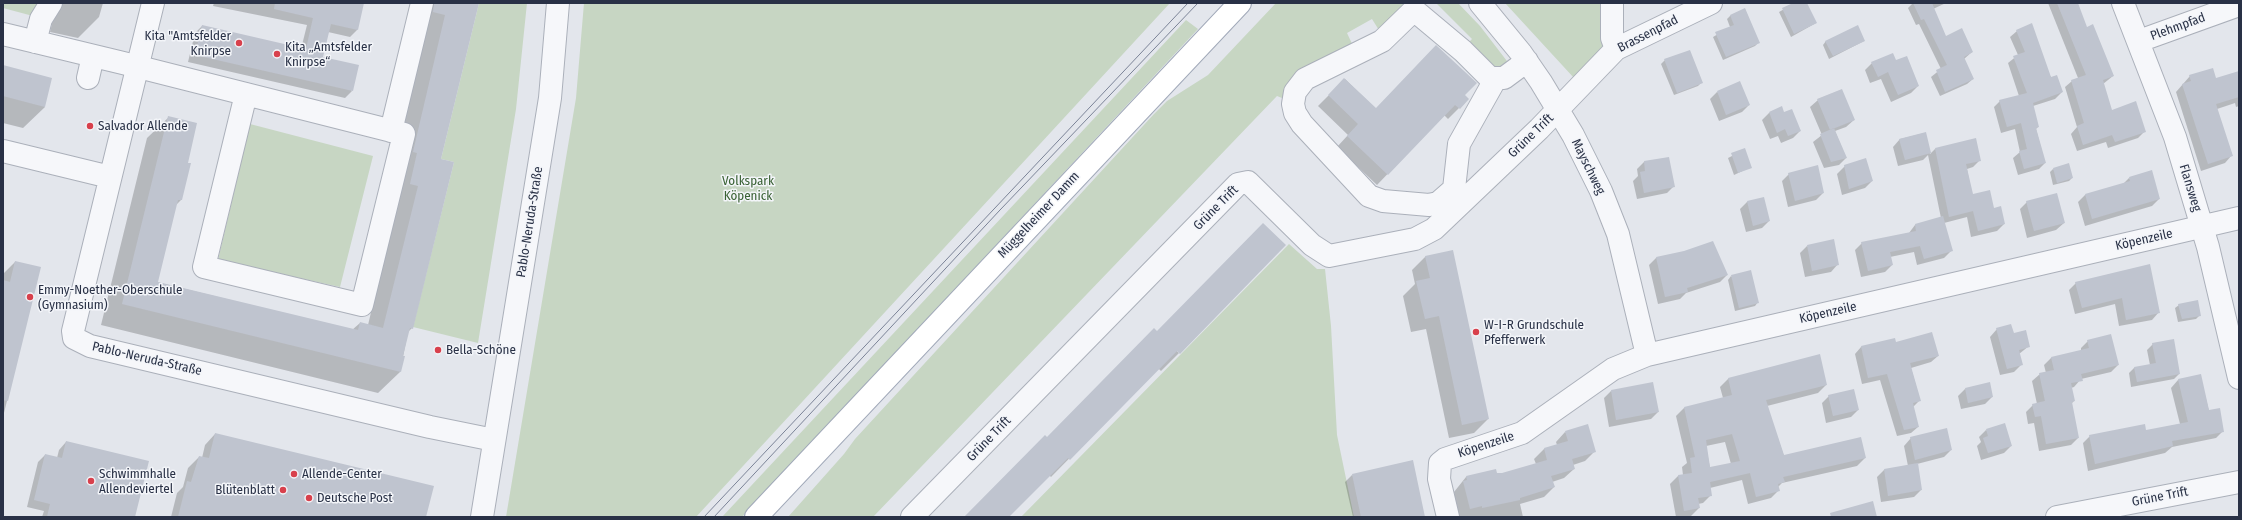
<!DOCTYPE html>
<meta charset="utf-8">
<style>
body{margin:0}
#map{position:relative;width:2242px;height:520px;overflow:hidden;background:#e3e6ec;font-family:"Fira Sans Condensed",sans-serif}
canvas{display:block}
.frame{position:absolute;inset:0;border:4px solid #293146;pointer-events:none}
</style>
<div id="map">
<canvas width="2242" height="520"></canvas>
<div class="frame"></div>
</div>
<script>
const g = document.querySelector('canvas').getContext('2d');
g.lineJoin = 'round';
function fillPath(path, color) { g.fillStyle = color; g.fill(path, 'evenodd'); }
const poly = rows => new Path2D(rows.map(r => 'M' + r).join(''));
function strokePath(path, color, width, dash) { g.strokeStyle = color; g.lineWidth = width; g.lineCap = dash ? 'butt' : 'round'; g.setLineDash(dash || []); g.stroke(path); }
function write(font, color, halo, rows, align = 'center') {
  g.font = font + ' "Fira Sans Condensed",sans-serif'; g.lineWidth = 3; g.setLineDash([]); g.textBaseline = 'middle'; g.strokeStyle = halo; g.fillStyle = color; for (const [text, x, y, turn = 0] of rows) {
    g.save(); g.translate(x, y); g.rotate((+turn || 0) * Math.PI / 180); g.textAlign = isNaN(turn) ? turn : align; if (halo) g.strokeText(text, 0, 0); g.fillText(text, 0, 0); g.restore();
  }
}
fillPath(poly([
 [3,3,39,3,33,16,3,8],
 [479,3,527,3,516,109,478,343,413,327,454,162,441,159],
 [584,3,1170,3,696,517,506,517,576,98],
 [1276,3,1412,3,1382,35,1372,19,1347,33,1354,48,1292,102,1277,96,873,517,788,517,844,454,855,439,1154,114,1167,101,1208,75],
 [1436,3,1458,3,1480,26,1510,65,1492,69,1467,44,1472,39],
 [1505,3,1602,3,1604,51,1574,78],
 [1186,20,1198,29,742,517,722,517],
 [250,124,373,156,340,287,218,260],
 [1289,244,1317,269,1325,269,1331,326,1337,435,1354,517,1021,517]
]), '#c7d6c3');
fillPath(poly([
 [57,3,103,3,99,17,78,38,50,32],
 [214,3,363,3,357,30,350,37,328,32,322,57,352,91,345,98,188,62,195,33,202,26,301,49,307,25,213,6],
 [417,3,478,3,439,159,412,328,408,332,400,372,378,393,101,325,147,138,169,117,187,163,181,200,176,205,157,282,352,330,360,323,368,325,396,207,388,205],
 [1795,3,1806,3,1816,23,1791,37,1779,12],
 [1913,3,1946,3,1933,9,1945,37,1972,52,1964,59,1973,79,1967,84,1940,96,1931,77,1941,69,1919,24,1916,25,1908,8],
 [2048,3,2077,3,2086,28,2113,76,2103,84,2111,111,2145,131,2138,138,2108,148,2106,142,2077,151,2071,134,2077,127,2065,87,2072,81,2078,78],
 [1745,9,1758,43,1755,46,1723,60,1713,37,1730,27,1727,19,1730,16],
 [2017,31,2062,92,2055,99,2033,106,2038,127,2036,129,2045,163,2039,169,2018,175,2013,158,2020,152,2015,129,2001,133,1994,107,2000,101,2019,96,2008,63,2018,55,2010,37],
 [1826,41,1864,41,1829,59,1823,45],
 [1665,60,1702,82,1698,86,1674,95,1661,64],
 [1872,63,1918,86,1911,93,1891,102,1881,79,1870,83,1865,70],
 [3,67,45,107,23,128,3,123],
 [2239,72,2239,106,2236,107,2235,103,2217,109,2232,155,2225,163,2201,171,2176,92,2190,76,2216,79],
 [1345,79,1376,109,1464,95,1468,99,1448,119,1444,115,1377,185,1337,147,1348,135,1318,106],
 [1717,92,1749,105,1742,112,1719,121,1710,99],
 [1818,100,1854,120,1846,127,1835,131,1846,158,1839,165,1824,168,1813,142,1822,135,1810,107],
 [1769,113,1784,113,1800,131,1793,138,1781,143,1778,136,1770,139,1762,120],
 [1925,133,1930,154,1935,149,1980,160,1973,167,1967,169,1972,195,1993,209,2004,224,1997,231,1971,237,1967,217,1944,223,1951,251,1944,258,1917,265,1914,252,1890,257,1892,265,1885,272,1861,277,1855,250,1862,243,1909,233,1915,225,1941,218,1928,155,1923,160,1898,166,1893,147,1900,139],
 [1744,150,1751,167,1734,175,1728,158],
 [1668,158,1674,186,1667,193,1637,199,1633,181,1638,176,1637,169,1644,162],
 [1845,166,1872,181,1865,188,1842,195,1837,174],
 [2053,169,2072,178,2069,181,2053,185,2050,172],
 [1789,174,1823,193,1816,200,1788,207,1782,181],
 [2129,178,2159,199,2152,206,2085,226,2078,202,2085,195,2123,184],
 [1763,198,1769,221,1762,228,1746,232,1740,209,1747,202],
 [2027,202,2064,223,2056,230,2027,238,2020,209],
 [1807,246,1838,264,1831,272,1805,277,1800,253],
 [1685,252,1727,275,1720,282,1686,293,1680,299,1658,304,1649,265,1656,258],
 [1426,256,1488,419,1474,433,1449,438,1426,329,1411,332,1403,296,1415,284,1412,270],
 [15,262,40,268,3,417,3,274],
 [2149,265,2159,312,2152,320,2119,326,2115,304,2075,314,2069,290,2076,283],
 [1731,276,1758,302,1755,306,1735,311,1728,280],
 [2179,305,2200,315,2196,319,2178,322,2175,308],
 [1997,329,2013,334,2029,346,2019,354,2022,364,2014,372,2000,375,1990,337],
 [1154,330,1179,353,1161,371,1158,368,1051,477,1049,475,1008,517,965,517,1047,438],
 [2088,341,2118,365,2111,372,2081,379,2074,387,2071,388,2074,401,2071,404,2078,438,2071,445,2039,451,2034,423,2028,424,2026,412,2033,405,2037,404,2032,381,2040,374,2046,373,2044,365,2051,358,2081,351,2081,348],
 [1896,343,1938,356,1931,362,1911,368,1920,400,1913,407,1918,427,1911,433,1897,436,1880,380,1862,384,1855,354,1861,347],
 [2153,344,2179,374,2174,379,2131,387,2129,373,2134,368,2150,365,2147,350],
 [1819,356,1826,385,1818,393,1767,406,1784,456,1865,458,1857,466,1782,483,1778,487,1779,490,1771,498,1748,504,1742,480,1710,488,1711,495,1703,503,1698,504,1699,508,1691,516,1676,517,1670,484,1678,476,1683,475,1682,467,1687,463,1676,416,1684,408,1723,398,1720,387,1728,379],
 [1725,442,1731,464,1710,468,1706,446],
 [2200,375,2209,411,2223,431,2216,438,2172,447,2165,453,2088,471,2083,443,2090,436,2146,431,2180,424,2171,388,2178,380],
 [1965,389,1992,397,1985,404,1961,409,1958,396],
 [1611,391,1658,412,1651,419,1609,427,1604,398],
 [1829,396,1858,410,1851,417,1826,423,1822,403],
 [1986,430,2011,446,2004,453,1981,460,1977,446,1981,442,1979,437],
 [1565,432,1595,451,1585,461,1573,465,1574,469,1564,478,1552,482,1554,487,1544,497,1520,504,1523,517,1459,517,1454,492,1466,477,1502,474,1536,464,1534,459,1544,449,1557,445,1556,442],
 [215,434,425,517,171,517,177,493,183,487,188,468,199,457,202,458,205,445],
 [1911,438,1951,450,1944,457,1917,464,1921,490,1914,497,1881,502,1877,477,1884,470,1908,466,1904,446],
 [66,442,134,517,42,517,44,511,27,507,38,462,45,455,57,458,59,450],
 [1352,475,1424,517,1353,517,1345,482]
]), '#0003');
fillPath(poly([
 [275,3,364,3,358,30,331,24,323,57,359,65,353,91,195,55,202,25,306,49,313,18,274,9],
 [434,3,479,3,441,159,454,162,413,329,410,328,403,356,405,356,401,372,122,304,168,116,197,123,188,163,191,163,182,200,178,200,158,282,358,330,360,322,383,328,418,186,410,184,417,153,413,152,445,15,433,12],
 [1793,3,1807,3,1817,23,1794,34,1782,8],
 [1913,3,1932,3,1946,36,1962,28,1973,52,1964,57,1974,79,1945,92,1936,70,1947,65,1924,19,1921,20],
 [2057,3,2078,3,2087,27,2093,24,2114,76,2103,80,2112,110,2136,101,2146,132,2115,142,2112,135,2083,145,2077,126,2084,123,2071,80,2086,75],
 [1745,8,1760,43,1726,57,1715,32,1734,25,1730,15],
 [2032,23,2051,77,2057,75,2063,92,2033,103,2039,127,2036,128,2046,163,2024,169,2019,151,2027,149,2021,123,2007,127,1999,100,2027,93,2013,56,2025,52,2016,30],
 [1858,25,1865,41,1833,56,1825,41],
 [1436,45,1477,83,1465,95,1469,99,1460,109,1455,105,1388,175,1347,136,1358,124,1328,95,1344,78,1376,108],
 [1690,50,1703,83,1677,93,1664,59],
 [1893,53,1896,60,1907,56,1919,86,1898,95,1888,72,1878,77,1871,62],
 [3,65,52,78,45,107,3,96],
 [2213,68,2216,78,2239,71,2239,97,2216,104,2233,156,2208,164,2182,84,2191,81,2189,75],
 [1740,81,1750,105,1726,115,1717,91],
 [1842,89,1855,120,1830,130,1817,99],
 [1782,106,1784,112,1792,109,1801,131,1788,136,1785,129,1777,133,1769,112],
 [1834,128,1847,158,1831,162,1820,134],
 [1926,132,1931,153,1905,160,1899,139],
 [1976,138,1981,161,1966,164,1973,194,1990,190,1994,208,2001,206,2005,224,1978,231,1973,211,1949,217,1935,148],
 [1745,148,1752,168,1738,173,1731,153],
 [1669,157,1675,187,1644,193,1640,172,1645,171,1644,161],
 [1866,158,1873,181,1849,189,1844,165],
 [2069,163,2073,178,2057,183,2053,168],
 [1818,165,1824,193,1795,201,1788,173],
 [2152,170,2160,199,2092,219,2085,194,2130,181,2129,177],
 [2057,193,2065,223,2034,231,2026,201],
 [1764,197,1770,221,1753,226,1747,201],
 [1943,216,1953,251,1924,259,1920,246,1890,252,1893,265,1868,271,1861,242,1916,231,1915,224],
 [1263,223,1286,245,1180,354,1177,351,1070,460,1068,458,1009,517,964,517,1045,435,1047,437,1154,328,1157,331],
 [1834,239,1839,265,1812,271,1807,245],
 [1713,241,1728,275,1687,288,1688,292,1665,297,1656,257,1684,251],
 [1453,250,1489,419,1462,425,1439,316,1425,319,1416,281,1430,278,1425,256],
 [15,261,41,267,8,401,3,400,3,280,10,282],
 [2150,264,2160,313,2126,320,2122,298,2082,308,2075,282],
 [1751,270,1759,303,1739,308,1731,275],
 [2198,300,2201,316,2182,319,2178,304],
 [2011,324,2014,333,2026,330,2030,347,2019,350,2023,365,2007,369,1996,328],
 [1932,332,1939,356,1910,363,1921,401,1913,403,1919,427,1904,430,1887,374,1868,378,1861,346,1895,338,1896,342],
 [2111,334,2119,365,2081,374,2083,381,2071,383,2075,401,2072,402,2079,438,2046,444,2041,416,2035,417,2032,404,2045,401,2039,373,2054,370,2051,357,2089,348,2087,340],
 [2174,339,2180,374,2137,382,2134,367,2156,363,2152,343],
 [1820,354,1827,385,1766,400,1784,455,1861,437,1866,458,1783,477,1785,482,1778,484,1780,491,1756,497,1750,473,1710,482,1712,496,1698,498,1700,508,1684,511,1678,475,1692,473,1690,458,1695,457,1684,407,1732,395,1728,378],
 [1732,434,1740,461,1710,467,1706,440],
 [2201,374,2209,410,2220,408,2224,432,2172,441,2173,446,2095,464,2089,435,2145,424,2146,430,2188,422,2178,379],
 [1653,382,1659,412,1616,420,1611,390],
 [1990,382,1993,397,1968,403,1965,388],
 [1854,389,1859,410,1833,416,1828,395],
 [2005,423,2012,446,1988,453,1983,438,1988,436,1986,429],
 [1588,424,1596,452,1572,459,1575,469,1551,476,1555,487,1520,498,1520,500,1482,508,1482,506,1470,509,1463,481,1467,480,1466,476,1496,469,1497,473,1502,473,1547,460,1544,448,1568,441,1565,431],
 [1947,428,1952,450,1915,460,1910,437],
 [215,433,434,486,426,517,178,517,187,481,191,482,199,456,209,458],
 [66,441,149,461,135,517,47,517,50,504,34,500,45,454,62,458],
 [1413,460,1425,517,1361,517,1352,474],
 [1918,463,1922,490,1888,496,1884,469],
 [1873,501,1877,517,1831,517,1830,513]
]), '#bfc4cf');
const minor = poly([
 [153,3,73,331,74,338,90,346,430,427,494,440],
 [1480,3,1521,53,1541,82,1573,135,1601,191,1618,234,1647,355],
 [1612,3,1612,38,1616,49],
 [2123,3,2175,137,2208,247,2239,378],
 [3,34,123,63,404,134,362,305,204,267,246,94],
 [2139,41,2239,5],
 [35,42,41,19,51,3],
 [88,78,93,56],
 [1496,78,1459,144,1454,189,1438,203,1429,205,1383,201,1369,196,1302,124,1295,113,1293,104,1295,92,1305,79,1382,41,1414,10,1463,51,1490,78,1504,78,1527,61],
 [391,131,422,3],
 [3,151,110,177],
 [482,517,550,98,558,3],
 [912,517,1238,184,1248,182,1312,245,1329,256,1415,239,1434,229,1539,129,1616,49,1711,3],
 [1448,517,1439,479,1440,463,1445,459,1522,433,1613,369,1647,355,2239,218],
 [2057,517,2239,482]
]);
const major = poly([
 [756,517,1240,3]
]);
strokePath(minor, '#abb0ba', 24);
strokePath(major, '#a1a9b9', 24);
strokePath(minor, '#f6f7fa', 22);
strokePath(major, '#fff', 22);
strokePath(poly([
 [704,517,1188,3],
 [714,517,1000,210,1198,3]
]), '#7b8397', 1);
for (const [x, y, r, color] of [
 [239,43,4,"#d8404c"],
 [277,54,4,"#d8404c"],
 [90,126,4,"#d8404c"],
 [30,297,4,"#d8404c"],
 [1476,332,4,"#d8404c"],
 [438,350,4,"#d8404c"],
 [294,474,4,"#d8404c"],
 [91,481,4,"#d8404c"],
 [283,490,4,"#d8404c"],
 [309,498,4,"#d8404c"]
]) { const dot = new Path2D(); dot.arc(x, y, r, 0, 2 * Math.PI); g.fillStyle = color; g.fill(dot); strokePath(dot, '#f3f5f9', 1.5); }
write('13px', '#293146', '#f3f5f9', [
 ["Plehmpfad",2178,27,-20],
 ["Brassenpfad",1648,34,-27],
 ["Grüne Trift",1531,136,-44],
 ["Mayschweg",1588,167,64],
 ["Flansweg",2190,188,73],
 ["Grüne Trift",1216,208,-45],
 ["Müggelheimer Damm",1039,215,-47],
 ["Pablo-Neruda-Straße",530,222,-81],
 ["Köpenzeile",2144,240,-13],
 ["Köpenzeile",1828,313,-13],
 ["Pablo-Neruda-Straße",147,359,13],
 ["Grüne Trift",989,439,-46],
 ["Köpenzeile",1486,445,-18],
 ["Grüne Trift",2160,497,-11]
]);
write('13px', '#293146', '#f3f5f9', [
 ["Kita \"Amtsfelder",231,36,"right"],
 ["Knirpse",231,51,"right"],
 ["Kita „Amtsfelder",285,47],
 ["Knirpse“",285,62],
 ["Salvador Allende",98,126],
 ["Emmy-Noether-Oberschule",38,290],
 ["(Gymnasium)",38,305],
 ["W-I-R Grundschule",1484,325],
 ["Pfefferwerk",1484,340],
 ["Bella-Schöne",446,350],
 ["Schwimmhalle",99,474],
 ["Allendeviertel",99,489],
 ["Allende-Center",302,474],
 ["Blütenblatt",275,490,"right"],
 ["Deutsche Post",317,498]
], 'left');
write('13px', '#3a6235', '#f3f5f9', [
 ["Volkspark",748,181],
 ["Köpenick",748,196]
]);
</script>
